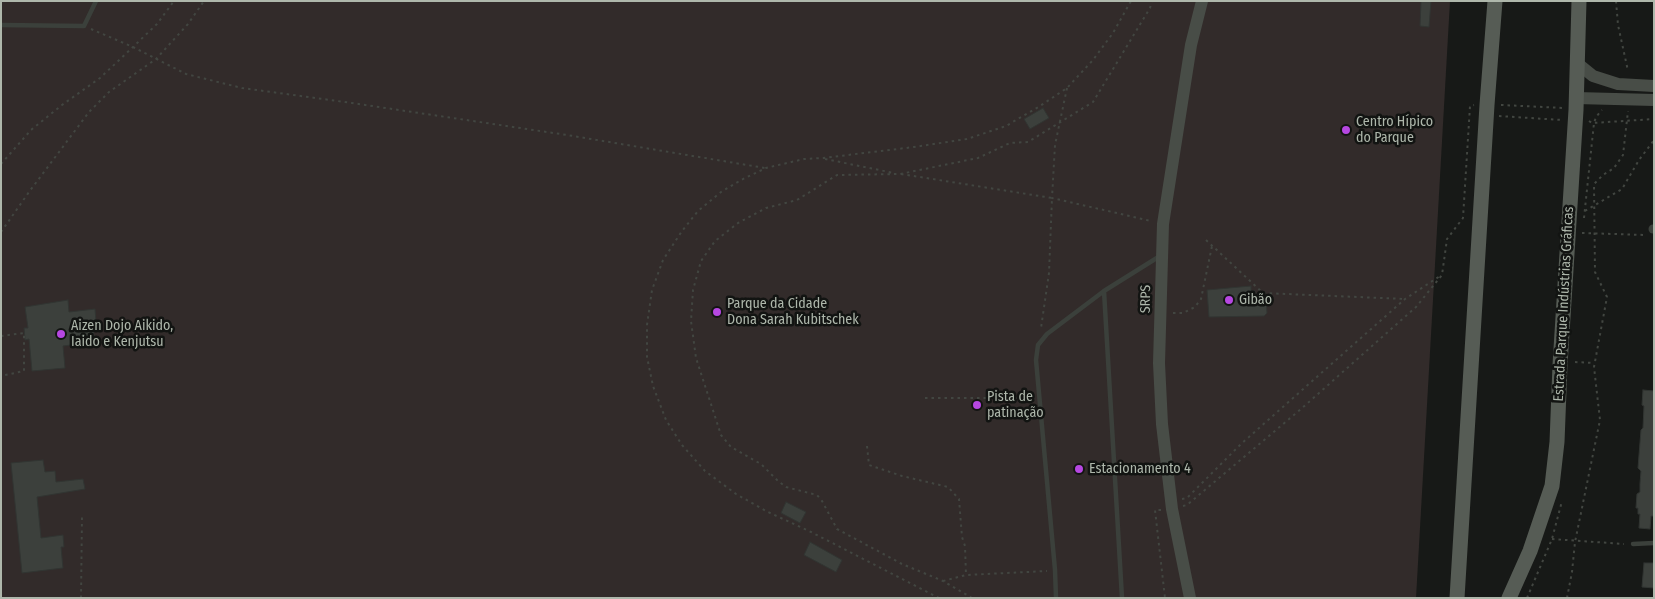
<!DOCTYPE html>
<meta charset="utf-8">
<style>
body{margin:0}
#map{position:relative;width:1655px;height:599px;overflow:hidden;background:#171917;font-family:"Fira Sans Condensed",sans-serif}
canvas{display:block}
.frame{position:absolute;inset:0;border:2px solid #aeb7ab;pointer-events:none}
</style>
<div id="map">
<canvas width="1655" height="599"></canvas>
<div class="frame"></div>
</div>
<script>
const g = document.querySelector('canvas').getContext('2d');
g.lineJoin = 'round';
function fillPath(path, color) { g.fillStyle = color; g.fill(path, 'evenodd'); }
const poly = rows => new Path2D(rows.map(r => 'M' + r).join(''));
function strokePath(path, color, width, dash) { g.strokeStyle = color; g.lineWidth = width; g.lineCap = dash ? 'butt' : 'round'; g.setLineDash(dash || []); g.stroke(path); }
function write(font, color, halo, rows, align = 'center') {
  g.font = font + ' "Fira Sans Condensed",sans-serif'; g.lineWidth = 5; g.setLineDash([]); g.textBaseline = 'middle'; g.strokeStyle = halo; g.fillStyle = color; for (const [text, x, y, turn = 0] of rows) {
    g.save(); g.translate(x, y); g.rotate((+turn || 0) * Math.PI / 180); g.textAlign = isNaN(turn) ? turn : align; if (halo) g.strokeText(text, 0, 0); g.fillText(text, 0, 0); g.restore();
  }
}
fillPath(poly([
 [1,1,1450,1,1416,598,1,598]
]), '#322b2a');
const building = poly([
 [1421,1,1431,1,1429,27,1420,26,1421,1],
 [1043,108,1049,118,1030,129,1024,119,1043,108],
 [1251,286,1251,291,1255,291,1255,294,1264,293,1264,299,1266,299,1267,313,1264,316,1209,317,1207,290,1251,286],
 [68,300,69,312,95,309,96,322,92,323,95,342,63,346,65,368,32,371,29,339,25,340,24,328,28,328,25,307,68,300],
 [1643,390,1654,391,1654,516,1651,516,1650,529,1639,528,1640,514,1638,514,1638,508,1636,508,1637,494,1640,492,1640,484,1641,471,1638,468,1641,430,1643,428,1644,406,1642,405,1643,390],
 [43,460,45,472,55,471,56,482,83,479,85,489,37,497,41,538,63,535,64,547,61,547,63,568,22,573,11,463,43,460],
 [786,502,806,512,800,523,781,513,786,502],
 [810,542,842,560,836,572,804,555,810,542],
 [1644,563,1654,563,1654,588,1642,587,1644,563]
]);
fillPath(building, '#3c403c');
strokePath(building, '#313532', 1);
strokePath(poly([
 [1616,1,1618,25,1628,71],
 [91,29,133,47,186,74,242,88,352,103,567,135,765,168],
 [1067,88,1055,145,1052,198,1151,221],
 [1501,105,1564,108],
 [1499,116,1562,120],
 [1589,121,1592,123,1654,119],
 [825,159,894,173],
 [1,164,31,130,62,105,100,78,133,47,157,24,174,1],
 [901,174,1052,198,1049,273,1041,328],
 [1585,211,1622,189,1639,160,1654,140],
 [1584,218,1594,123,1596,117,1602,110],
 [1,232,29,192,89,112,109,92,156,59,188,24,204,1],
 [1582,233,1645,235],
 [1206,240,1263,293,1405,299],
 [1173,313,1183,313,1195,307,1201,299,1212,246],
 [1,336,24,333,24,371,1,376],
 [1575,362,1594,363],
 [925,398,1032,398],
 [867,446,869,465,902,476,944,486,948,487,959,499,962,537,965,546,966,575],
 [1182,499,1187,498,1241,444,1405,299,1440,276],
 [1183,506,1187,505,1301,409,1416,307,1442,275,1447,239,1463,218,1470,106,1474,105],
 [1161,510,1155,510,1165,598],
 [1552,539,1624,544],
 [943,581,966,575,1047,571],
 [81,598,82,515],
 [939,598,811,532,768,512,736,494,705,471,682,445,666,420,653,386,647,357,647,325,652,290,663,260,682,231,698,211,721,192,741,180,766,168,804,159,823,158,914,147,967,139,1006,126,1040,106,1067,88,1093,60,1113,33,1131,1],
 [972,598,943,581,902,564,837,529,822,501,817,495,786,487,778,481,761,464,731,447,721,435,696,358,691,321,693,290,701,261,715,241,738,223,766,208,797,200,837,175,900,174,978,158,1010,143,1028,142,1093,102,1150,8,1152,1],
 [1527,598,1552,539,1562,501],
 [1567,598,1572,572,1575,542,1600,420,1594,367,1607,297,1595,272,1594,184,1603,175,1614,168,1623,155,1628,111]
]), '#424641', 2, [2.5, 4]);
strokePath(poly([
 [1,25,84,26,96,1],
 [1104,291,1122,598],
 [1633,544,1654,543],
 [1056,598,1055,570,1036,360,1038,345,1047,334,1104,291,1160,256]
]), '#3b403b', 4.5);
strokePath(poly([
 [1653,229,1654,229]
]), '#3b403b', 9);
strokePath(poly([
 [1577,63,1593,76,1618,84,1654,86],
 [1576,98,1654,100],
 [1190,598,1172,509,1162,424,1159,363,1163,224,1191,45,1202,1]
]), '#484d47', 12);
strokePath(poly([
 [1457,598,1487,105,1495,1],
 [1509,598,1530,551,1552,486,1557,442,1560,365,1576,110,1579,1]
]), '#565c55', 15);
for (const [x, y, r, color] of [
 [1346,130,5,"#b647e1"],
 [1229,300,5,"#b647e1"],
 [717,312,5,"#b647e1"],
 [61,334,5,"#b647e1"],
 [977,405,5,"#b647e1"],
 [1079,469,5,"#b647e1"]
]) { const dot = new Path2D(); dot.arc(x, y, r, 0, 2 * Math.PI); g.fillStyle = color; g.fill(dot); strokePath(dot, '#121412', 2); }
write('14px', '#aeb7ab', '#121412', [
 ["Centro Hípico",1356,122],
 ["do Parque",1356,138],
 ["Gibão",1239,300],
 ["Parque da Cidade",727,304],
 ["Dona Sarah Kubitschek",727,320],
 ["Aizen Dojo Aikido,",71,326],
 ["Iaido e Kenjutsu",71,342],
 ["Pista de",987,397],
 ["patinação",987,413],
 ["Estacionamento 4",1089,469]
], 'left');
write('14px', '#aeb7ab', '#121412', [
 ["SRPS",1146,299,-89],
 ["Estrada Parque Indústrias Gráficas",1564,304,-87]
]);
</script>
